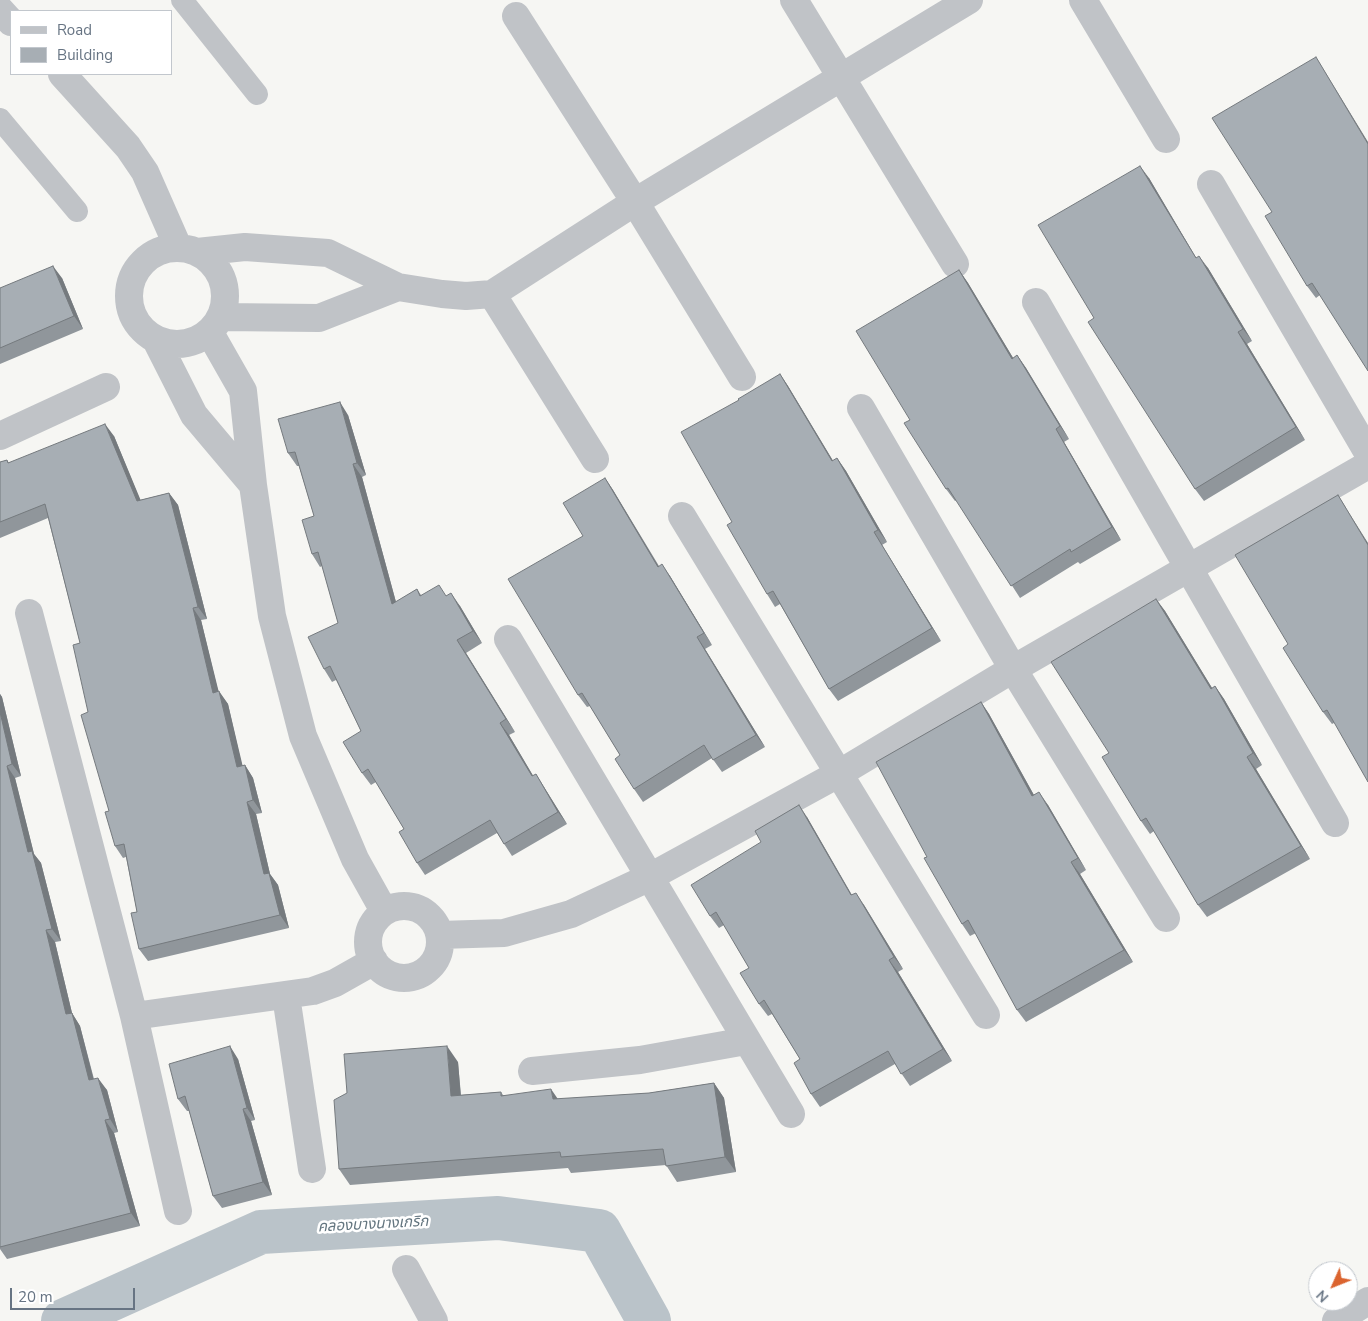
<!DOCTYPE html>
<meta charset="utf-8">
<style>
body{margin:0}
#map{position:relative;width:1368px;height:1321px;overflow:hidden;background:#f6f6f3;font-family:"Nunito Sans",sans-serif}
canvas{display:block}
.legend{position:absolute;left:10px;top:10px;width:162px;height:65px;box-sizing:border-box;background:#fff;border:1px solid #c2c7cd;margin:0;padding:6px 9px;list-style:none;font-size:15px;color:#677483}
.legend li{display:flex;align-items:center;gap:10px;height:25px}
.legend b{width:25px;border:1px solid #c2c7cd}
.north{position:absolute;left:1308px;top:1261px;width:50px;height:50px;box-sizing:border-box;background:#fff;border:1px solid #c2c7cd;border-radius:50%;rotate:226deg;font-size:14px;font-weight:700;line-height:20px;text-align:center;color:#677483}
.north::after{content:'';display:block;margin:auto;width:18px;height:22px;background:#db642f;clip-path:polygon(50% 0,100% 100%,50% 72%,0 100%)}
.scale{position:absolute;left:10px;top:1288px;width:125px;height:22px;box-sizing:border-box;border:2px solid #677483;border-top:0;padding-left:6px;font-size:15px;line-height:18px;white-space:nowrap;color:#677483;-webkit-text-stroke:4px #fff;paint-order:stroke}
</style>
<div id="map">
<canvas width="1368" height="1321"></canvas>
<ul class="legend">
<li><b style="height:6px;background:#c0c3c7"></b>Road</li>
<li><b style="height:14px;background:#a7aeb4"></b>Building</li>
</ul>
<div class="north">N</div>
<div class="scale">20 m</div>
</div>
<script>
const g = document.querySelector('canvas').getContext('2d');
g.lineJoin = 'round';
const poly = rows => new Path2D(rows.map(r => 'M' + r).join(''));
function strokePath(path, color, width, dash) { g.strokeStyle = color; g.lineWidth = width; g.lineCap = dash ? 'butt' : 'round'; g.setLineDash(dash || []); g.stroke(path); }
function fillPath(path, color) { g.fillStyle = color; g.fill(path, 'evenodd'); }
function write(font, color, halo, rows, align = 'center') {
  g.font = font + ' "Nunito Sans","Noto Sans Thai",sans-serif'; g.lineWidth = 5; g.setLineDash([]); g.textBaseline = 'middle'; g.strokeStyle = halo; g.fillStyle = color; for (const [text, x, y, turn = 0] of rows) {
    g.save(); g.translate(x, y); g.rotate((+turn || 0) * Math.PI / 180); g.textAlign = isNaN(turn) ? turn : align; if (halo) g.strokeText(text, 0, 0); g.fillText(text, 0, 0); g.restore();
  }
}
strokePath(poly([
 [63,1321,261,1232,498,1218,599,1231,649,1321]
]), '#bac3c9', 44);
strokePath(poly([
 [182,0,257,94],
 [0,119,77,211]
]), '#c0c3c7', 22);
strokePath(poly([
 [794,0,955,264],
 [1083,0,1166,139],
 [0,10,11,22],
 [516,16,635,202,742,377],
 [62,74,128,147,145,172,178,247],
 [1211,184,1368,453],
 '129 296a48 48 0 1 1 96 0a48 48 0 1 1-96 0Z',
 [197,252,245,247,328,253,398,287,442,294,466,296,492,294,635,202,969,0],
 [492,294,595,459],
 [1036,302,1335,823],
 [221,317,319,318,398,287],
 [210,333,243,391,253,485,272,616,303,736,355,859,384,911],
 [156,340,194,415,253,485],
 [861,408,1013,669,1166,918],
 [0,436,106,387],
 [682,516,986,1015],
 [29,613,134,1016,178,1211],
 [508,639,791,1114],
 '368 942a36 36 0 1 1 72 0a36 36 0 1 1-72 0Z',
 [440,935,504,933,571,914,648,878,840,773,1013,669,1368,465],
 [286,996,312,1169],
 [134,1016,313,991,335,983,374,961],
 [532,1071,640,1060,746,1041],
 [406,1269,434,1321],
 [1336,1321,1368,1301]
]), '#c0c3c7', 28);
fillPath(poly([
 [1324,70,1320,295,1316,298,1307,286,1272,212],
 [1149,178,1196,258,1208,268,1252,341,1247,344,1305,440,1204,501,1195,489,1094,318],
 [959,270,968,283,1013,358,1017,355,1026,368,1069,439,1064,442,1121,540,1080,564,1078,562,1020,598,957,500,955,501,946,489,910,420],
 [62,278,83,329,0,364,0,288],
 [780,374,788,386,833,461,837,458,846,471,887,542,882,545,941,641,838,701,829,689,780,604,775,607,767,594,739,400],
 [348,415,366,475,362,477,396,602,417,589,421,595,447,596,460,606,482,643,466,653,515,732,509,735,533,776,536,774,544,787,567,824,512,856,497,833,425,875,417,863,404,829,376,782,371,785,362,773,361,731,336,680,332,682,324,669,338,623,322,566,320,567,312,554,314,516,299,466,297,466,288,453],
 [114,436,140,500,169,493,178,505,207,619,201,620,218,691,228,704,242,766,245,765,253,778,262,813,256,814,270,874,278,885,289,928,148,961,139,949,137,912,126,857,123,858,115,846,109,811,88,712,80,643,48,518,0,538,0,462,7,460,9,463],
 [605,478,613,490,659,566,670,576,712,645,705,649,765,747,722,772,712,758,643,802,634,789,620,755,590,706,587,707,578,695,583,536],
 [1338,495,1346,508,1334,723,1332,724,1323,712,1288,644],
 [1156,599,1165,611,1212,688,1215,686,1224,699,1262,765,1256,769,1310,859,1207,917,1198,905,1154,831,1150,834,1141,821,1109,753],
 [0,694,2,697,21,776,15,778,34,854,41,863,61,941,55,942,72,1013,80,1026,94,1079,107,1090,118,1132,114,1133,140,1226,7,1259,0,1249],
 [981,702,989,714,1034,795,1048,805,1086,870,1080,874,1133,962,1026,1022,1017,1010,976,933,970,936,962,924,927,857],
 [807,817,852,895,864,905,903,969,898,972,952,1061,910,1086,895,1064,820,1107,811,1094,800,1059,772,1014,768,1016,759,1004,749,968,724,925,719,928,710,916],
 [238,1059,255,1120,251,1121,272,1195,222,1208,213,1196,189,1111,187,1111,178,1099],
 [458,1062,461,1095,501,1092,503,1095,558,1099,649,1093,714,1083,724,1098,736,1172,677,1182,666,1165,571,1173,568,1168,350,1185,339,1169]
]), '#90969b');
fillPath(poly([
 [1316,57,1324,70,1368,142,1368,144],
 [1140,166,1149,178,1204,271,1196,258],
 [1199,256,1208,268,1252,341,1243,329],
 [53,266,62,278,83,329,74,316],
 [959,270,968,283,1021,371,1012,359],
 [1238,332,1247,344,1305,440,1296,427],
 [1017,355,1026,368,1069,439,1060,426],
 [780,374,788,386,841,474,832,461],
 [340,402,348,415,366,475,357,463],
 [105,424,114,436,146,513,137,501],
 [1056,429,1064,442,1121,540,1112,527],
 [837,458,846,471,887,542,878,530],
 [353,464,362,477,400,617,392,604],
 [605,478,613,490,666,579,658,567],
 [169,493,178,505,207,619,198,607],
 [1338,495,1346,508,1368,543,1368,545],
 [874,532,882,545,941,641,932,628],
 [662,564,670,576,712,645,704,633],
 [451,593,460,606,482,643,473,631],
 [1156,599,1165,611,1220,701,1211,689],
 [193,608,201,620,222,705,213,693],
 [697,637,705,649,765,747,756,735],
 [457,640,466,653,515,732,506,719],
 [1215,686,1224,699,1262,765,1253,753],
 [219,691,228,704,246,780,237,767],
 [0,694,2,697,21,776,12,764,0,712],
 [981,702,989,714,1041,808,1032,796],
 [500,723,509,735,541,789,532,776],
 [1247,757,1256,769,1310,859,1301,846],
 [245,765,253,778,262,813,253,800],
 [7,766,15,778,34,854,41,863,61,941,52,929,28,852],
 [536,774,544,787,567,824,558,812],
 [1039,792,1048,805,1086,870,1078,858],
 [247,802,256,814,270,874,278,885,289,928,280,915,264,874],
 [799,805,807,817,859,908,851,895],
 [1071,862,1080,874,1133,962,1124,950],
 [856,893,864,905,903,969,894,957],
 [46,930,55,942,72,1013,80,1026,97,1093,89,1080,66,1014],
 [889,960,898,972,952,1061,943,1049],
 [230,1046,238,1059,255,1120,247,1108],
 [447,1046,458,1062,462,1111,451,1096],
 [98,1078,107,1090,118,1132,110,1119],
 [714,1083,724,1098,736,1172,725,1157],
 [551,1089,562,1105,553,1099],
 [243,1109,251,1121,272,1195,263,1182],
 [105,1120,114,1133,140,1226,131,1213]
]), '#757a7e');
const building = poly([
 [1316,57,1368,144,1368,371,1312,283,1307,286,1265,216,1272,212,1212,118,1316,57],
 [1140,166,1196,258,1199,256,1243,329,1238,332,1296,427,1195,489,1088,322,1094,318,1038,225,1140,166],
 [53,266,74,316,0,348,0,288,53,266],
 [959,270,1012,359,1017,355,1060,426,1056,429,1112,527,1071,552,1070,549,1011,586,948,488,946,489,904,423,910,420,856,331,959,270],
 [780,374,832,461,837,458,878,530,874,532,932,628,829,689,773,591,767,594,727,525,732,522,681,432,739,400,738,399,780,374],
 [340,402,357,463,353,464,392,604,417,589,420,596,439,585,446,596,451,593,473,631,457,640,506,719,500,723,532,776,536,774,558,812,504,844,490,820,417,863,399,832,404,829,368,769,362,773,343,742,361,731,330,666,324,669,308,637,338,623,318,552,312,554,302,520,314,516,295,452,288,453,278,419,340,402],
 [105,424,137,501,169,493,198,607,193,608,213,693,219,691,237,767,245,765,253,800,247,802,264,874,269,873,280,915,139,949,131,913,137,912,124,844,115,846,105,812,109,811,81,715,88,712,73,645,80,643,45,504,0,522,0,462,7,460,8,463,105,424],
 [605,478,658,567,662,564,704,633,697,637,756,735,713,760,704,745,634,789,615,759,620,755,582,693,578,695,508,579,583,536,563,503,605,478],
 [1338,495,1368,545,1368,782,1327,710,1323,712,1283,648,1288,644,1235,555,1338,495],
 [1156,599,1211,689,1215,686,1253,753,1247,757,1301,846,1198,905,1146,818,1141,821,1102,757,1109,753,1051,662,1156,599],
 [981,702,1032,796,1039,792,1078,858,1071,862,1124,950,1017,1010,968,920,962,924,924,858,927,857,876,762,981,702],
 [0,712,12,764,7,766,28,852,32,851,52,929,46,930,66,1014,72,1013,89,1080,98,1078,110,1119,105,1120,131,1213,0,1247,0,712],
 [799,805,851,895,856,893,894,957,889,960,943,1049,901,1074,888,1051,811,1094,794,1063,800,1059,764,1000,759,1004,740,973,749,968,716,912,710,916,691,885,761,842,755,831,799,805],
 [230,1046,247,1108,243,1109,263,1182,213,1196,185,1096,178,1099,169,1064,230,1046],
 [447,1046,451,1096,501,1092,501,1096,551,1089,553,1099,649,1093,714,1083,725,1157,666,1166,663,1149,561,1157,560,1152,339,1169,334,1100,347,1093,344,1054,447,1046]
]);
fillPath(building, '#a7aeb4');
strokePath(building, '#757a7e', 1);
write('italic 15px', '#63757f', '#fff', [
 ["คลองบางนางเกริก",373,1225,-3]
]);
</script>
